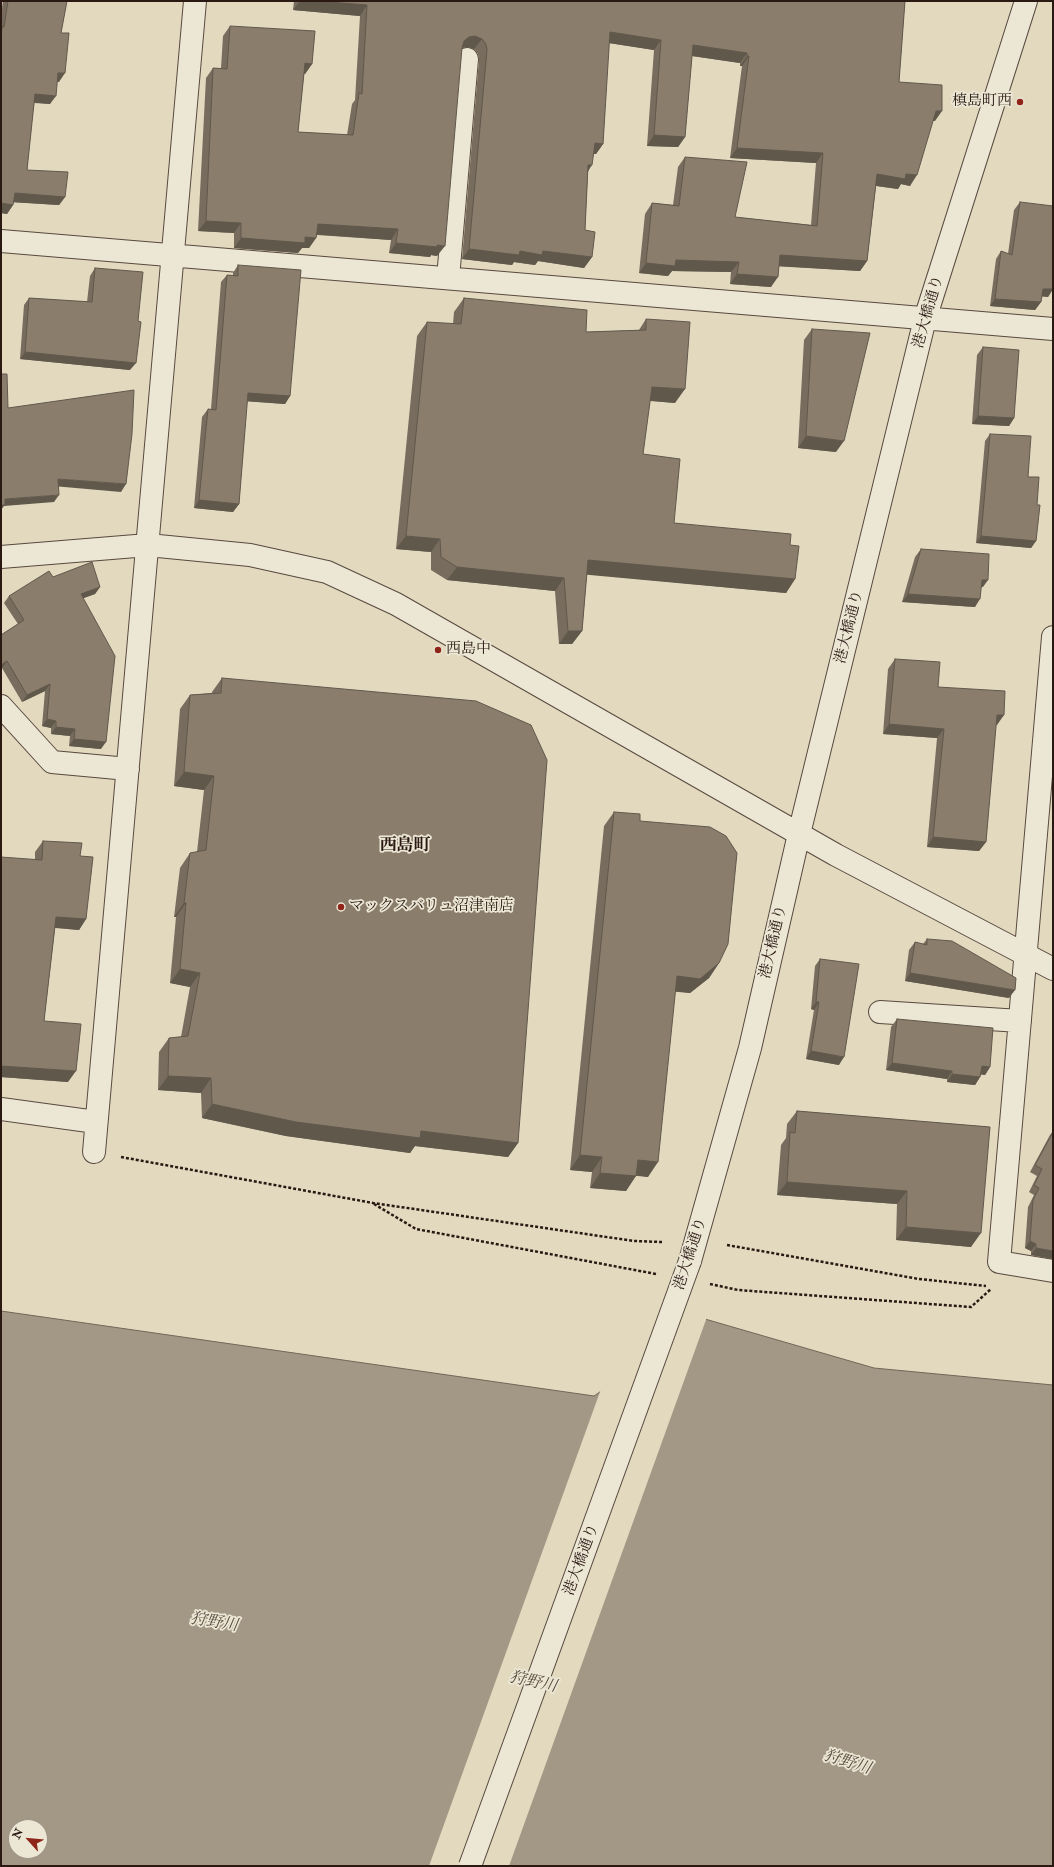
<!DOCTYPE html>
<meta charset="utf-8">
<style>
body{margin:0}
#map{position:relative;width:1054px;height:1867px;overflow:hidden;background:#e2d9bf;font-family:"IM FELL Double Pica",serif}
canvas{display:block}
.frame{position:absolute;inset:0;border:2px solid #2a1913;pointer-events:none}
.north{position:absolute;left:8px;top:1819px;width:40px;height:40px;box-sizing:border-box;background:#ece6d5;border:1px solid #9e9487;border-radius:50%;rotate:297deg;font-size:11px;font-weight:700;line-height:16px;text-align:center;color:#2a1913}
.north::after{content:'';display:block;margin:auto;width:14px;height:18px;background:#8f2418;clip-path:polygon(50% 0,100% 100%,50% 72%,0 100%)}
</style>
<div id="map">
<canvas width="1054" height="1867"></canvas>
<div class="frame"></div>
<div class="north">N</div>
</div>
<script>
const g = document.querySelector('canvas').getContext('2d');
g.lineJoin = 'round';
function fillPath(path, color) { g.fillStyle = color; g.fill(path, 'evenodd'); }
const poly = rows => new Path2D(rows.map(r => 'M' + r).join(''));
function strokePath(path, color, width, dash) { g.strokeStyle = color; g.lineWidth = width; g.lineCap = dash ? 'butt' : 'round'; g.setLineDash(dash || []); g.stroke(path); }
function write(font, color, halo, rows, align = 'center') {
  g.font = font + ' "IM FELL Double Pica","Noto Serif JP",serif'; g.lineWidth = 3.5; g.setLineDash([]); g.textBaseline = 'middle'; g.strokeStyle = halo; g.fillStyle = color; for (const [text, x, y, turn = 0] of rows) {
    g.save(); g.translate(x, y); g.rotate((+turn || 0) * Math.PI / 180); g.textAlign = isNaN(turn) ? turn : align; if (halo) g.strokeText(text, 0, 0); g.fillText(text, 0, 0); g.restore();
  }
}
const water = poly([
 [1,1311,594,1396,705,1319,874,1368,1053,1385,1053,1866,1,1866,1,1311],
 [16,1827,40,1827,40,1851,16,1851,16,1827]
]);
fillPath(water, '#a39885');
strokePath(water, '#736557', 1);
fillPath(poly([
 [704,1317,707,1317,509,1866,429,1866,601,1389]
]), '#e2d9bf');
const minor = poly([
 [1,241,1053,329],
 [448,278,467,59],
 [1,557,148,545,250,555,327,572,396,604,836,855,1053,969],
 [1053,637,999,1262,1053,1271],
 [1,706,52,762,128,769],
 [880,1012,1020,1021],
 [1,1109,96,1122],
 [94,1152,195,1],
 [690,1261,750,1048,799,834,925,319,1026,1]
]);
strokePath(minor, '#58493e', 24);
strokePath(poly([
 [121,1157,373,1203,634,1241,662,1242],
 [374,1204,416,1229,656,1274],
 [727,1245,919,1279,986,1286],
 [710,1284,738,1290,971,1307,991,1289]
]), '#2a1913', 2.5, [3, 2]);
strokePath(minor, '#ece6d5', 22);
const minorBridge = poly([
 [470,1866,690,1261]
]);
strokePath(minorBridge, '#58493e', 24, []);
strokePath(minorBridge, '#ece6d5', 22);
fillPath(poly([
 [3,1,67,1,61,33,59,82,57,82,50,104,34,103,27,170,65,197,59,205,13,202,13,205,7,214,1,213,1,15],
 [294,1,905,1,899,82,935,121,933,121,910,186,901,184,898,189,876,186,867,261,860,271,779,266,771,287,730,284,731,272,672,271,668,276,639,273,645,214,652,203,673,205,678,167,685,157,735,217,811,225,816,163,730,158,742,66,740,66,740,63,692,56,685,137,678,147,647,146,654,50,609,43,603,144,596,154,594,154,588,172,585,230,592,257,584,268,538,261,535,265,514,262,512,265,462,259,479,60,478,54,474,49,468,47,462,48,437,256,431,255,430,257,389,253,391,240,317,235,316,238,309,248,302,248,298,253,234,248,234,233,198,231,206,78,213,68,221,68,223,36,230,26,312,64,305,74,304,74,298,132,347,135,352,104,355,100,360,16,293,10],
 [1020,202,1053,289,1048,297,1042,296,1041,302,1035,310,990,306,996,259,1001,251,1008,254,1014,210],
 [238,265,290,396,285,404,247,401,239,504,233,512,194,508,202,417,208,409,211,409,221,282,227,275,233,275,233,273],
 [95,268,130,370,20,359,24,305,29,298,87,302,90,276],
 [464,298,586,332,639,330,646,319,675,403,650,401,643,454,674,523,790,545,795,579,786,593,587,574,582,631,572,644,559,644,555,591,447,580,431,570,431,552,396,549,417,336,427,322,453,324,454,312],
 [812,329,836,452,798,448,804,340],
 [983,347,1014,418,1009,426,972,424,977,355],
 [990,434,1028,477,1037,505,1036,541,1031,548,976,543,985,441],
 [921,549,983,587,981,587,975,607,902,602,915,557],
 [53,577,100,587,95,594,83,598,101,749,69,746,70,736,51,734,51,728,42,726,45,691,22,702,2,668,1,669,1,635,18,624,4,603,9,596],
 [895,659,997,725,996,725,986,842,979,851,927,847,937,738,883,734,888,669],
 [222,678,518,1143,508,1157,415,1146,410,1153,286,1136,202,1118,201,1093,158,1090,159,1052,169,1038,181,1037,190,987,170,983,176,917,174,917,180,868,190,853,197,852,204,790,174,786,180,709,190,695,212,693,212,692],
 [614,812,640,821,719,963,709,978,690,993,675,991,648,1177,636,1175,626,1191,590,1188,592,1172,570,1170,604,826],
 [43,841,80,856,86,919,79,930,55,928,44,1021,68,1082,1,1077,35,859,35,852],
 [927,939,1009,998,905,981,909,950,915,942,923,944],
 [820,959,839,1065,806,1059,814,1010,811,1009,815,966],
 [897,1019,990,1067,985,1075,981,1074,980,1077,975,1085,947,1082,947,1079,886,1070,891,1027],
 [797,1111,990,1127,971,1247,896,1240,897,1204,777,1195,781,1145,786,1138,787,1124],
 [1053,1131,1053,1259,1031,1255,1031,1251,1025,1248,1028,1207,1034,1195,1029,1192,1037,1176,1030,1172,1050,1135]
]), '#776c5d');
fillPath(poly([
 [300,1,316,1,367,5,360,16,293,10],
 [610,32,661,40,654,50,602,42],
 [475,36,482,39,474,49,468,47,462,48,464,41,469,37],
 [693,45,747,53,740,63,685,55],
 [747,56,749,56,742,66,740,66],
 [305,63,312,64,305,74,298,73],
 [58,73,65,73,59,82,52,81],
 [35,94,56,96,50,104,29,102],
 [936,111,942,111,935,121,928,121],
 [654,135,685,137,678,147,647,146],
 [595,143,603,144,596,154,588,153],
 [737,148,823,153,816,163,730,158],
 [588,165,592,165,585,176],
 [877,174,906,174,917,175,910,186,901,184,898,189,870,185],
 [15,193,65,197,59,205,9,202],
 [1,203,13,205,7,214,1,213],
 [206,221,241,223,234,233,198,231],
 [318,224,398,229,391,240,310,234],
 [305,237,316,238,309,248,302,248,298,253,234,248,241,238],
 [396,243,437,245,445,246,437,256,431,255,430,257,389,253],
 [469,249,520,251,543,251,592,257,584,268,538,261,535,265,514,262,512,265,462,259],
 [780,255,867,261,860,271,773,266],
 [676,260,739,262,731,272,672,271,668,276,639,273,646,263],
 [737,274,778,277,771,287,730,284],
 [1043,289,1053,289,1048,297,1037,296],
 [995,299,1041,302,1035,310,990,306],
 [25,352,136,363,130,370,20,359],
 [652,387,685,389,675,403,642,400],
 [248,393,290,396,285,404,242,401],
 [978,416,1014,418,1009,426,972,424],
 [806,436,844,441,836,452,798,448],
 [58,479,126,484,121,492,53,486],
 [59,495,54,502,4,506,1,510,1,504,5,499],
 [199,500,239,504,233,512,194,508],
 [406,536,440,539,431,552,396,549],
 [981,536,1036,541,1031,548,976,543],
 [588,560,795,579,786,593,579,574],
 [457,567,564,578,555,591,447,580],
 [982,580,988,580,983,587,977,587],
 [100,587,95,594,76,601,81,594],
 [908,594,980,599,975,607,902,602],
 [568,631,582,631,572,644,559,644],
 [7,661,2,668,1,669,1,665],
 [50,684,45,691,22,702,27,695],
 [997,715,1004,715,997,725,990,724],
 [47,719,56,721,51,728,42,726],
 [889,724,944,729,937,738,883,734],
 [56,727,75,729,70,736,51,734],
 [74,739,106,742,101,749,69,746],
 [184,772,214,776,204,790,174,786],
 [933,837,986,842,979,851,927,847],
 [184,903,186,903,176,917,174,917],
 [56,917,86,919,79,930,49,927],
 [719,963,709,978,690,993,667,991,677,976],
 [180,969,200,973,190,987,170,983],
 [910,973,1015,990,1009,998,905,981],
 [816,1002,819,1002,814,1010,811,1009],
 [811,1051,844,1057,839,1065,806,1059],
 [892,1063,952,1071,947,1079,886,1070],
 [1,1066,76,1071,68,1082,1,1077],
 [982,1066,990,1067,985,1075,977,1074],
 [952,1074,980,1077,975,1085,947,1082],
 [168,1076,211,1078,201,1093,158,1090],
 [212,1104,421,1131,518,1143,508,1157,415,1146,410,1153,286,1136,202,1118],
 [580,1155,602,1157,592,1172,570,1170],
 [638,1160,658,1162,648,1177,628,1175],
 [600,1173,636,1176,626,1191,590,1188],
 [787,1182,907,1191,897,1204,777,1195],
 [906,1227,981,1233,971,1247,896,1240],
 [1030,1241,1036,1244,1031,1251,1025,1248],
 [1036,1248,1053,1251,1053,1259,1031,1255]
]), '#61584c');
const building = poly([
 [8,1,67,1,61,33,69,33,65,73,58,73,56,96,35,94,27,170,68,172,65,197,15,193,13,205,1,203,1,39,2,27,4,27,8,1],
 [316,1,905,1,899,82,942,85,942,111,936,111,917,175,906,174,905,179,877,174,867,261,780,255,778,277,737,274,739,262,676,260,675,266,646,263,652,203,679,206,685,157,747,162,735,217,817,226,823,153,737,148,749,56,747,56,747,53,693,45,685,137,654,135,661,40,610,32,603,144,595,143,592,165,588,165,585,230,595,232,592,257,543,251,542,255,520,251,519,255,469,249,487,50,486,44,482,39,475,36,469,37,464,41,462,48,445,246,437,245,437,247,396,243,398,229,318,224,316,238,305,237,305,243,241,238,241,223,206,221,213,68,227,69,230,26,315,31,312,64,305,63,298,132,353,135,359,93,362,94,367,5,316,1],
 [1020,202,1053,206,1053,289,1043,289,1041,302,995,299,1001,251,1012,255,1020,202],
 [238,265,301,270,290,396,248,393,239,504,199,500,208,409,216,410,227,275,238,276,238,265],
 [95,268,143,272,138,321,141,322,136,363,25,352,29,298,92,302,95,268],
 [464,298,587,310,586,332,646,330,646,319,690,322,685,389,652,387,643,454,680,459,674,523,791,534,790,545,799,546,795,579,588,560,582,631,568,631,564,578,457,567,441,557,440,539,406,536,427,322,461,324,464,298],
 [812,329,870,333,844,441,806,436,812,329],
 [983,347,1019,350,1014,418,978,416,983,347],
 [1,374,7,374,8,408,134,390,132,434,126,484,58,479,59,495,5,499,5,505,1,505,1,374],
 [990,434,1031,436,1028,477,1039,477,1037,505,1040,505,1036,541,981,536,990,434],
 [921,549,989,554,988,580,982,580,980,599,908,594,921,549],
 [92,562,100,587,81,594,115,656,106,742,74,739,75,729,56,727,56,721,47,719,50,684,27,695,7,661,1,665,1,635,24,620,9,596,49,571,53,577,92,562],
 [895,659,940,662,938,687,1005,691,1004,715,997,715,986,842,933,837,944,729,889,724,895,659],
 [222,678,476,701,531,725,547,760,518,1143,421,1131,420,1138,296,1122,212,1104,211,1078,168,1076,169,1038,188,1036,200,973,180,969,186,903,184,903,190,853,206,850,214,776,184,772,190,695,221,693,222,678],
 [614,812,640,814,640,821,710,827,726,836,737,853,728,944,719,963,700,979,677,976,658,1162,638,1160,636,1176,600,1173,602,1157,580,1155,614,812],
 [43,841,82,843,80,856,93,857,86,919,56,917,44,1021,81,1024,76,1071,1,1066,1,857,42,860,43,841],
 [927,939,952,941,1016,978,1015,990,910,973,915,942,927,945,927,939],
 [820,959,859,964,844,1057,811,1051,819,1002,816,1002,820,959],
 [897,1019,993,1028,990,1067,982,1066,980,1077,952,1074,952,1071,892,1063,897,1019],
 [797,1111,990,1127,981,1233,906,1227,907,1191,787,1182,790,1132,795,1133,797,1111],
 [1053,1132,1053,1251,1036,1248,1036,1244,1030,1241,1033,1200,1039,1188,1034,1185,1042,1169,1035,1165,1053,1132]
]);
fillPath(building, '#8a7d6c');
strokePath(building, '#61584c', 1);
for (const [x, y, r, color] of [
 [1020,102,4,"#8f2418"],
 [438,650,4,"#8f2418"],
 [341,907,4,"#8f2418"]
]) { const dot = new Path2D(); dot.arc(x, y, r, 0, 2 * Math.PI); g.fillStyle = color; g.fill(dot); strokePath(dot, '#ece6d5', 1.5); }
write('15px', '#2a1913', '#ece6d5', [
 ["槙島町西",1012,102,"right"],
 ["西島中",446,650],
 ["マックスバリュ沼津南店",349,907]
], 'left');
write('15px', '#2a1913', '#ece6d5', [
 ["港大橋通り",929,312,-74],
 ["港大橋通り",850,627,-76],
 ["港大橋通り",774,942,-77],
 ["港大橋通り",691,1254,-72],
 ["港大橋通り",582,1560,-70]
]);
write('italic 16px', '#5a4c41', '#ece6d5', [
 ["狩野川",214,1623,9],
 ["狩野川",533,1683,12],
 ["狩野川",847,1763,17]
]);
write('bold 17px', '#2a1913', '#ece6d5', [
 ["西島町",405,846]
]);
</script>
